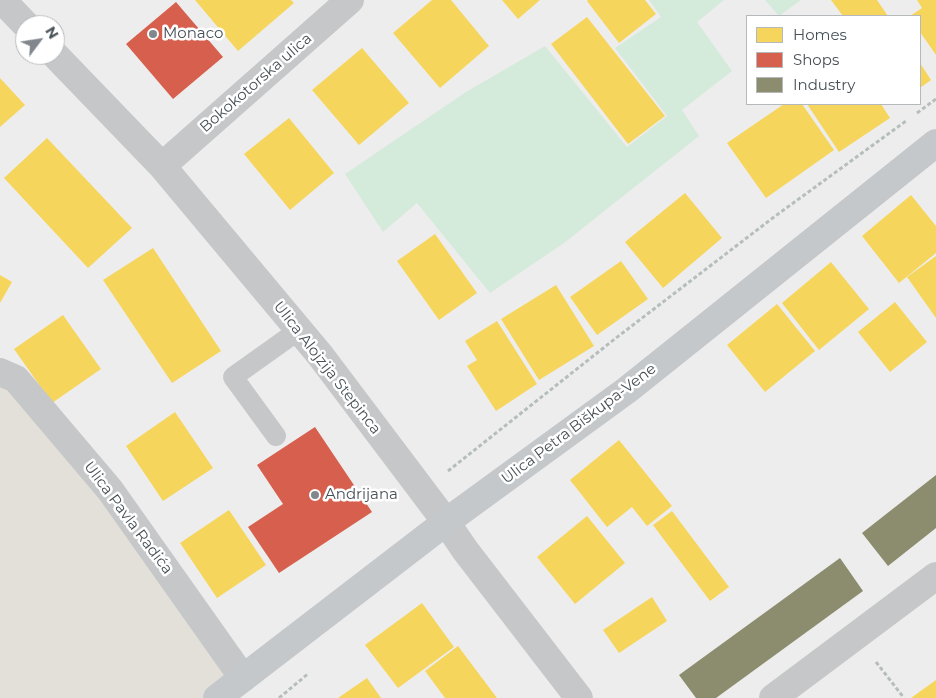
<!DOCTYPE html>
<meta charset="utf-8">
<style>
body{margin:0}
#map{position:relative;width:936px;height:698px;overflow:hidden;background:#eeeded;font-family:Montserrat,sans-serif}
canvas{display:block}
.legend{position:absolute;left:746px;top:15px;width:175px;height:90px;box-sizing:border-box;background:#fff;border:1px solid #b5b9bc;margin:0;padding:6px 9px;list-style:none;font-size:15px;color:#465057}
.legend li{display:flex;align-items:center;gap:10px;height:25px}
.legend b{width:25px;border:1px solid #b5b9bc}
.north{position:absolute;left:15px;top:15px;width:50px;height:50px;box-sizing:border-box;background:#fff;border:1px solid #b5b9bc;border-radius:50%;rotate:59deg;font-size:14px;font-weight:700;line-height:20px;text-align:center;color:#465057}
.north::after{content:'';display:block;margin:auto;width:18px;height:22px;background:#81878c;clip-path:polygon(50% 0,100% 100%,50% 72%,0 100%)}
</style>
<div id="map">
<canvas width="936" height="698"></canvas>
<ul class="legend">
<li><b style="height:14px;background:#f6d55c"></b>Homes</li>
<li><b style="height:14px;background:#d6604d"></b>Shops</li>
<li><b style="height:14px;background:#8c8c6e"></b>Industry</li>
</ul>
<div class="north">N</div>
</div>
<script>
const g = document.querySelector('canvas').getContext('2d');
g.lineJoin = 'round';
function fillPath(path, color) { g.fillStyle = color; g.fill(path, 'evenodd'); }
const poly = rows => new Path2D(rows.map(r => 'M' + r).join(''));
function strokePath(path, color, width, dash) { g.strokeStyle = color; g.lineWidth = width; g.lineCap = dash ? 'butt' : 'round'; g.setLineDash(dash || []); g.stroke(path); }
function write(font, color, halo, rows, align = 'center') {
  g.font = font + ' Montserrat,sans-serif'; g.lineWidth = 5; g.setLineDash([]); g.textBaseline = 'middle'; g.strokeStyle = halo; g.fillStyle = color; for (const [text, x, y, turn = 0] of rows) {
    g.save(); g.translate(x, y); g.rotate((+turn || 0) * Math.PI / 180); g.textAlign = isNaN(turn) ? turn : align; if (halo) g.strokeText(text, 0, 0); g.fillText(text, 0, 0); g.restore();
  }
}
fillPath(poly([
 [0,372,243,678,217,698,0,698]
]), '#e3e0da');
fillPath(poly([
 [649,0,724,0,697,22,732,71,682,110,699,136,564,243,490,293,417,203,383,232,345,174,466,92,545,46,627,147,667,116,615,48,661,17],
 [765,0,801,0,779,16]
]), '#d4eadb');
fillPath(poly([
 [195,0,291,0,294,3,238,51],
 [432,0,451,0,489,46,440,88,393,33],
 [502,0,540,0,518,19],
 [588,0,645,0,656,14,619,43,587,1],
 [831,0,877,0,888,16,843,16],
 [917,0,936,0,936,55,920,32,920,16,910,16,922,8],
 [587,17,665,116,628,144,551,44],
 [362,48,409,103,359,145,312,90],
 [920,63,931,80,920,88],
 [0,78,25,105,0,127],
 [784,104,802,104,834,150,766,198,727,143],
 [807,104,881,104,890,118,839,152],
 [289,118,334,173,290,210,244,154],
 [47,138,132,228,88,268,4,178],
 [685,193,722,238,663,288,625,242],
 [911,195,936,226,936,253,899,283,862,236],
 [435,234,477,293,439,320,397,261],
 [153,248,221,351,172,383,103,280],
 [936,256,936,318,907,277],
 [621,261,648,299,597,335,570,297],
 [831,262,869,309,819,350,782,303],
 [0,275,12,282,0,303],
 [556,285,594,346,539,380,501,319],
 [895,302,927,342,890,372,858,332],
 [777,304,815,351,765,392,727,345],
 [63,315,101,369,52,403,14,349],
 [497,321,537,384,496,411,467,366,477,360,465,341],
 [175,412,213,468,163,501,126,446],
 [619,440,672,506,647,526,632,507,607,527,570,480],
 [229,510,266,565,217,598,180,543],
 [672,511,729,587,710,601,653,525],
 [587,516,625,563,575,604,537,557],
 [652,597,667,621,619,653,603,630],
 [422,603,454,647,398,688,365,645],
 [458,646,497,698,445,698,425,671],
 [367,678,381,698,338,698],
 [936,680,936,698,911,698]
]), '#f6d55c');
fillPath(poly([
 [176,2,223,57,173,99,126,44],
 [315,427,372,512,279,573,248,527,283,504,257,465]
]), '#d6604d');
fillPath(poly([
 [936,475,936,528,888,566,862,533],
 [840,558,863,591,716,698,696,698,679,675]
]), '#8c8c6e');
strokePath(poly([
 [917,113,936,99],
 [448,471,616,338,774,217,906,121],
 [876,662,904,698],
 [279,698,309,673]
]), '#b5bebb', 3, [4, 2.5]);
strokePath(poly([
 [276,436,233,377,299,330]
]), '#c5c7c8', 20);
strokePath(poly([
 [2,0,26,25],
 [55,55,162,166,320,355,446,522,465,550,579,698],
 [162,166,350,0],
 [0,372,16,379,110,490,243,678],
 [773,698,936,576]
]), '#c5c7c8', 28);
strokePath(poly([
 [217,698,446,522,627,390,936,143]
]), '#c5c8ca', 28);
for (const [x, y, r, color] of [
 [153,34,5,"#81878c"],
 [315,495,5,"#81878c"]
]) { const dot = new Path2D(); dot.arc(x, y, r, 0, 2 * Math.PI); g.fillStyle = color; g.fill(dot); strokePath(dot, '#fff', 2); }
write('15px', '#465057', '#fff', [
 ["Monaco",163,34],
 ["Andrijana",325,495]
], 'left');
write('15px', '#465057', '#fff', [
 ["Bokokotorska ulica",256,83,-41],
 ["Ulica Alojzija Stepinca",327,368,52],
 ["Ulica Petra Biškupa-Vene",579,424,-37],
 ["Ulica Pavla Radića",128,518,53]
]);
</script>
